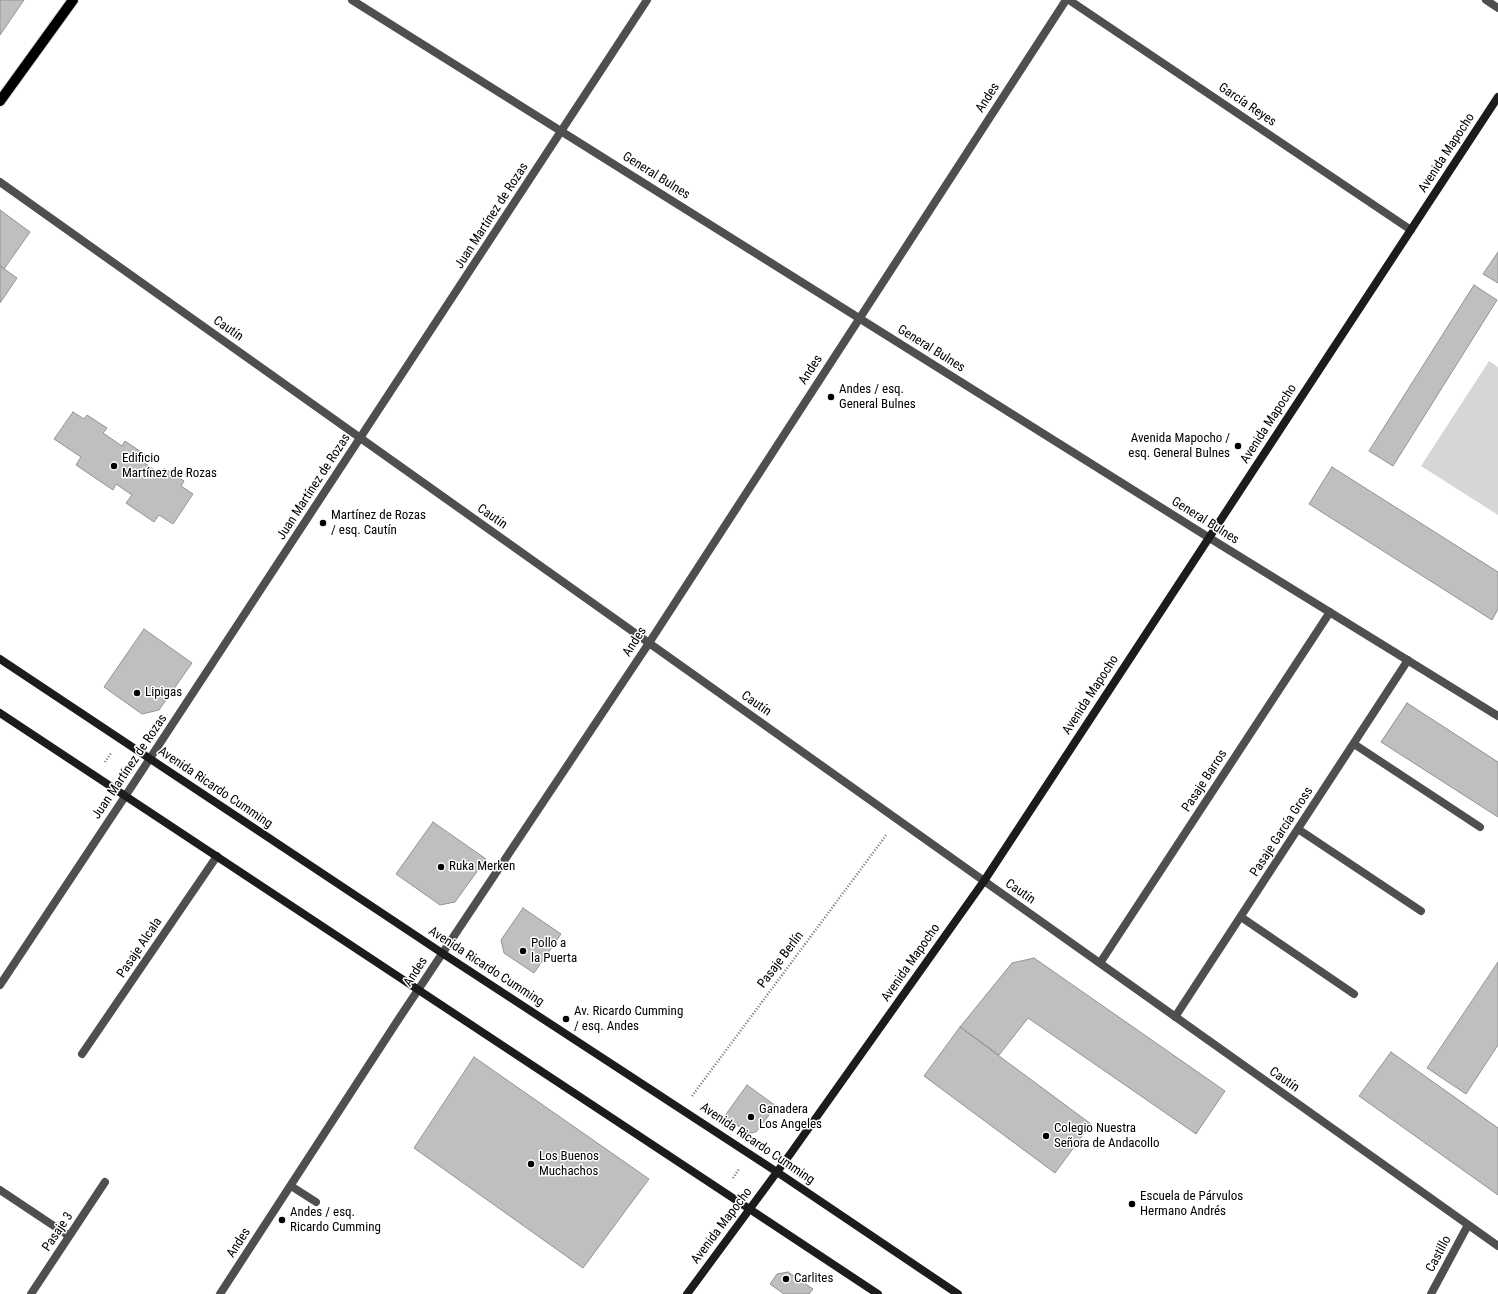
<!DOCTYPE html>
<meta charset="utf-8">
<style>
body{margin:0}
canvas{display:block;background:#fff}
</style>
<canvas width="1498" height="1294"></canvas>
<script>
const ctx = document.querySelector('canvas').getContext('2d');
ctx.lineJoin = 'round';
function fill(path, color) {
  ctx.fillStyle = color;
  ctx.fill(path, 'evenodd');
}
function shape(rows) {
  const path = new Path2D();
  for (const r of rows) {
    path.moveTo(r[0], r[1]);
    for (let i = 2; i < r.length; i += 2) path.lineTo(r[i], r[i + 1]);
  }
  return path;
}
function strokePath(path, color, width, dash) {
  ctx.strokeStyle = color;
  ctx.lineWidth = width;
  ctx.lineCap = dash ? 'butt' : 'round';
  ctx.setLineDash(dash || []);
  ctx.stroke(path);
}
function label(font, color, halo, rows, align = 'center') {
  ctx.font = font + ' "Roboto Condensed",sans-serif';
  ctx.lineWidth = 3;
  ctx.setLineDash([]);
  ctx.textBaseline = 'middle';
  ctx.strokeStyle = halo;
  ctx.fillStyle = color;
  for (const [text, x, y, turn = 0] of rows) {
    ctx.save();
    ctx.translate(x, y);
    ctx.rotate((+turn || 0) * Math.PI / 180);
    ctx.textAlign = isNaN(turn) ? turn : align;
    if (halo) ctx.strokeText(text, 0, 0);
    ctx.fillText(text, 0, 0);
    ctx.restore();
  }
}
fill(shape([
 [1489,361,1498,367,1498,515,1421,466]
]), '#d6d6d6');
const building = shape([
 [0,0,24,0,0,35,0,0],
 [0,210,30,232,4,269,0,266,0,210],
 [1498,252,1498,283,1483,274,1498,252],
 [0,266,17,278,0,303,0,266],
 [1474,285,1497,300,1393,466,1369,451,1474,285],
 [73,412,84,419,87,415,107,428,103,433,122,446,125,441,147,456,143,462,160,474,164,468,184,481,181,486,193,494,173,524,159,515,154,522,126,503,132,495,116,484,113,490,76,465,81,457,54,439,73,412],
 [1332,467,1498,572,1498,609,1492,620,1309,504,1332,467],
 [144,629,192,663,159,710,142,714,104,687,144,629],
 [1407,703,1498,762,1498,817,1381,742,1407,703],
 [433,822,486,859,455,902,440,905,396,874,433,822],
 [523,908,561,934,534,973,504,953,501,940,523,908],
 [1034,958,1225,1091,1196,1134,1028,1018,999,1055,960,1027,1012,963,1034,958],
 [1498,962,1498,1045,1466,1094,1427,1068,1498,962],
 [960,1027,1091,1124,1055,1173,924,1076,960,1027],
 [1391,1052,1498,1128,1498,1195,1359,1096,1391,1052],
 [474,1057,649,1179,583,1268,414,1148,474,1057],
 [747,1085,776,1106,756,1132,749,1133,724,1117,747,1085],
 [788,1272,813,1289,809,1294,784,1294,770,1284,777,1274,788,1272]
]);
fill(building, '#bfbfbf');
strokePath(building, '#939393', 1);
const primary = shape([
 [0,101,73,0]
]);
strokePath(primary, '#dbdbdb', 12);
strokePath(shape([
 [105,762,111,753],
 [692,1096,887,834],
 [733,1178,739,1169]
]), '#717171', 2.5, [1, 2]);
strokePath(shape([
 [1486,0,1498,8],
 [291,1186,316,1202]
]), '#4f4f4f', 8);
strokePath(shape([
 [1069,0,1411,230],
 [0,182,1498,1246],
 [1354,744,1480,827],
 [1298,829,1421,911],
 [1241,917,1354,994],
 [1100,963,1330,612],
 [1175,1017,1408,660],
 [82,1054,217,856],
 [0,1190,69,1236],
 [31,1294,105,1182],
 [1431,1294,1468,1225]
]), '#4f4f4f', 8);
strokePath(shape([
 [352,0,1208,537,1498,716],
 [0,985,126,795,647,0],
 [220,1294,398,1020,649,643,1066,0]
]), '#4f4f4f', 8);
strokePath(shape([
 [0,659,442,953,777,1172,958,1294],
 [0,713,878,1294],
 [687,1294,791,1153,984,881,1498,97]
]), '#1c1c1c', 8);
strokePath(primary, '#000', 10);
for (const [x, y, r, color] of [
 [831,397,4,"#000"],
 [1238,446,4,"#000"],
 [114,466,4,"#000"],
 [323,523,4,"#000"],
 [137,693,4,"#000"],
 [441,867,4,"#000"],
 [523,951,4,"#000"],
 [566,1019,4,"#000"],
 [751,1117,4,"#000"],
 [1046,1136,4,"#000"],
 [531,1164,4,"#000"],
 [1132,1204,4,"#000"],
 [282,1220,4,"#000"],
 [786,1279,4,"#000"]
]) {
  const dot = new Path2D();
  dot.arc(x, y, r, 0, 2 * Math.PI);
  ctx.fillStyle = color;
  ctx.fill(dot);
  strokePath(dot, '#fff', 1.5);
}
label('13px', '#000', '#fff', [
 ["Andes",988,98,-57],
 ["García Reyes",1247,105,34],
 ["Avenida Mapocho",1447,153,-57],
 ["General Bulnes",656,176,32],
 ["Juan Martínez de Rozas",492,216,-57],
 ["Cautín",228,329,35],
 ["General Bulnes",931,349,32],
 ["Andes",811,370,-57],
 ["Avenida Mapocho",1269,424,-57],
 ["Juan Martínez de Rozas",314,487,-57],
 ["Cautín",492,517,35],
 ["General Bulnes",1205,521,32],
 ["Andes",635,642,-57],
 ["Avenida Mapocho",1091,695,-57],
 ["Cautín",756,704,35],
 ["Juan Martínez de Rozas",130,767,-56],
 ["Pasaje Barros",1205,781,-57],
 ["Avenida Ricardo Cumming",215,788,34],
 ["Pasaje García Gross",1282,832,-57],
 ["Cautín",1020,892,35],
 ["Pasaje Alcala",140,948,-56],
 ["Pasaje Berlín",781,960,-53],
 ["Avenida Mapocho",911,963,-55],
 ["Avenida Ricardo Cumming",486,967,33],
 ["Andes",416,972,-57],
 ["Cautín",1284,1080,35],
 ["Avenida Ricardo Cumming",757,1144,34],
 ["Avenida Mapocho",722,1226,-53],
 ["Pasaje 3",58,1232,-56],
 ["Andes",239,1243,-57],
 ["Castillo",1439,1254,-62]
]);
label('13px', '#000', '#fff', [
 ["Andes / esq.",839,390],
 ["General Bulnes",839,405],
 ["Avenida Mapocho /",1230,439,"right"],
 ["esq. General Bulnes",1230,454,"right"],
 ["Edificio",122,459],
 ["Martínez de Rozas",122,474],
 ["Martínez de Rozas",331,516],
 ["/ esq. Cautín",331,531],
 ["Lipigas",145,693],
 ["Ruka Merken",449,867],
 ["Pollo a",531,944],
 ["la Puerta",531,959],
 ["Av. Ricardo Cumming",574,1012],
 ["/ esq. Andes",574,1027],
 ["Ganadera",759,1110],
 ["Los Angeles",759,1125],
 ["Colegio Nuestra",1054,1129],
 ["Señora de Andacollo",1054,1144],
 ["Los Buenos",539,1157],
 ["Muchachos",539,1172],
 ["Escuela de Párvulos",1140,1197],
 ["Hermano Andrés",1140,1212],
 ["Andes / esq.",290,1213],
 ["Ricardo Cumming",290,1228],
 ["Carlites",794,1279]
], 'left');
</script>
